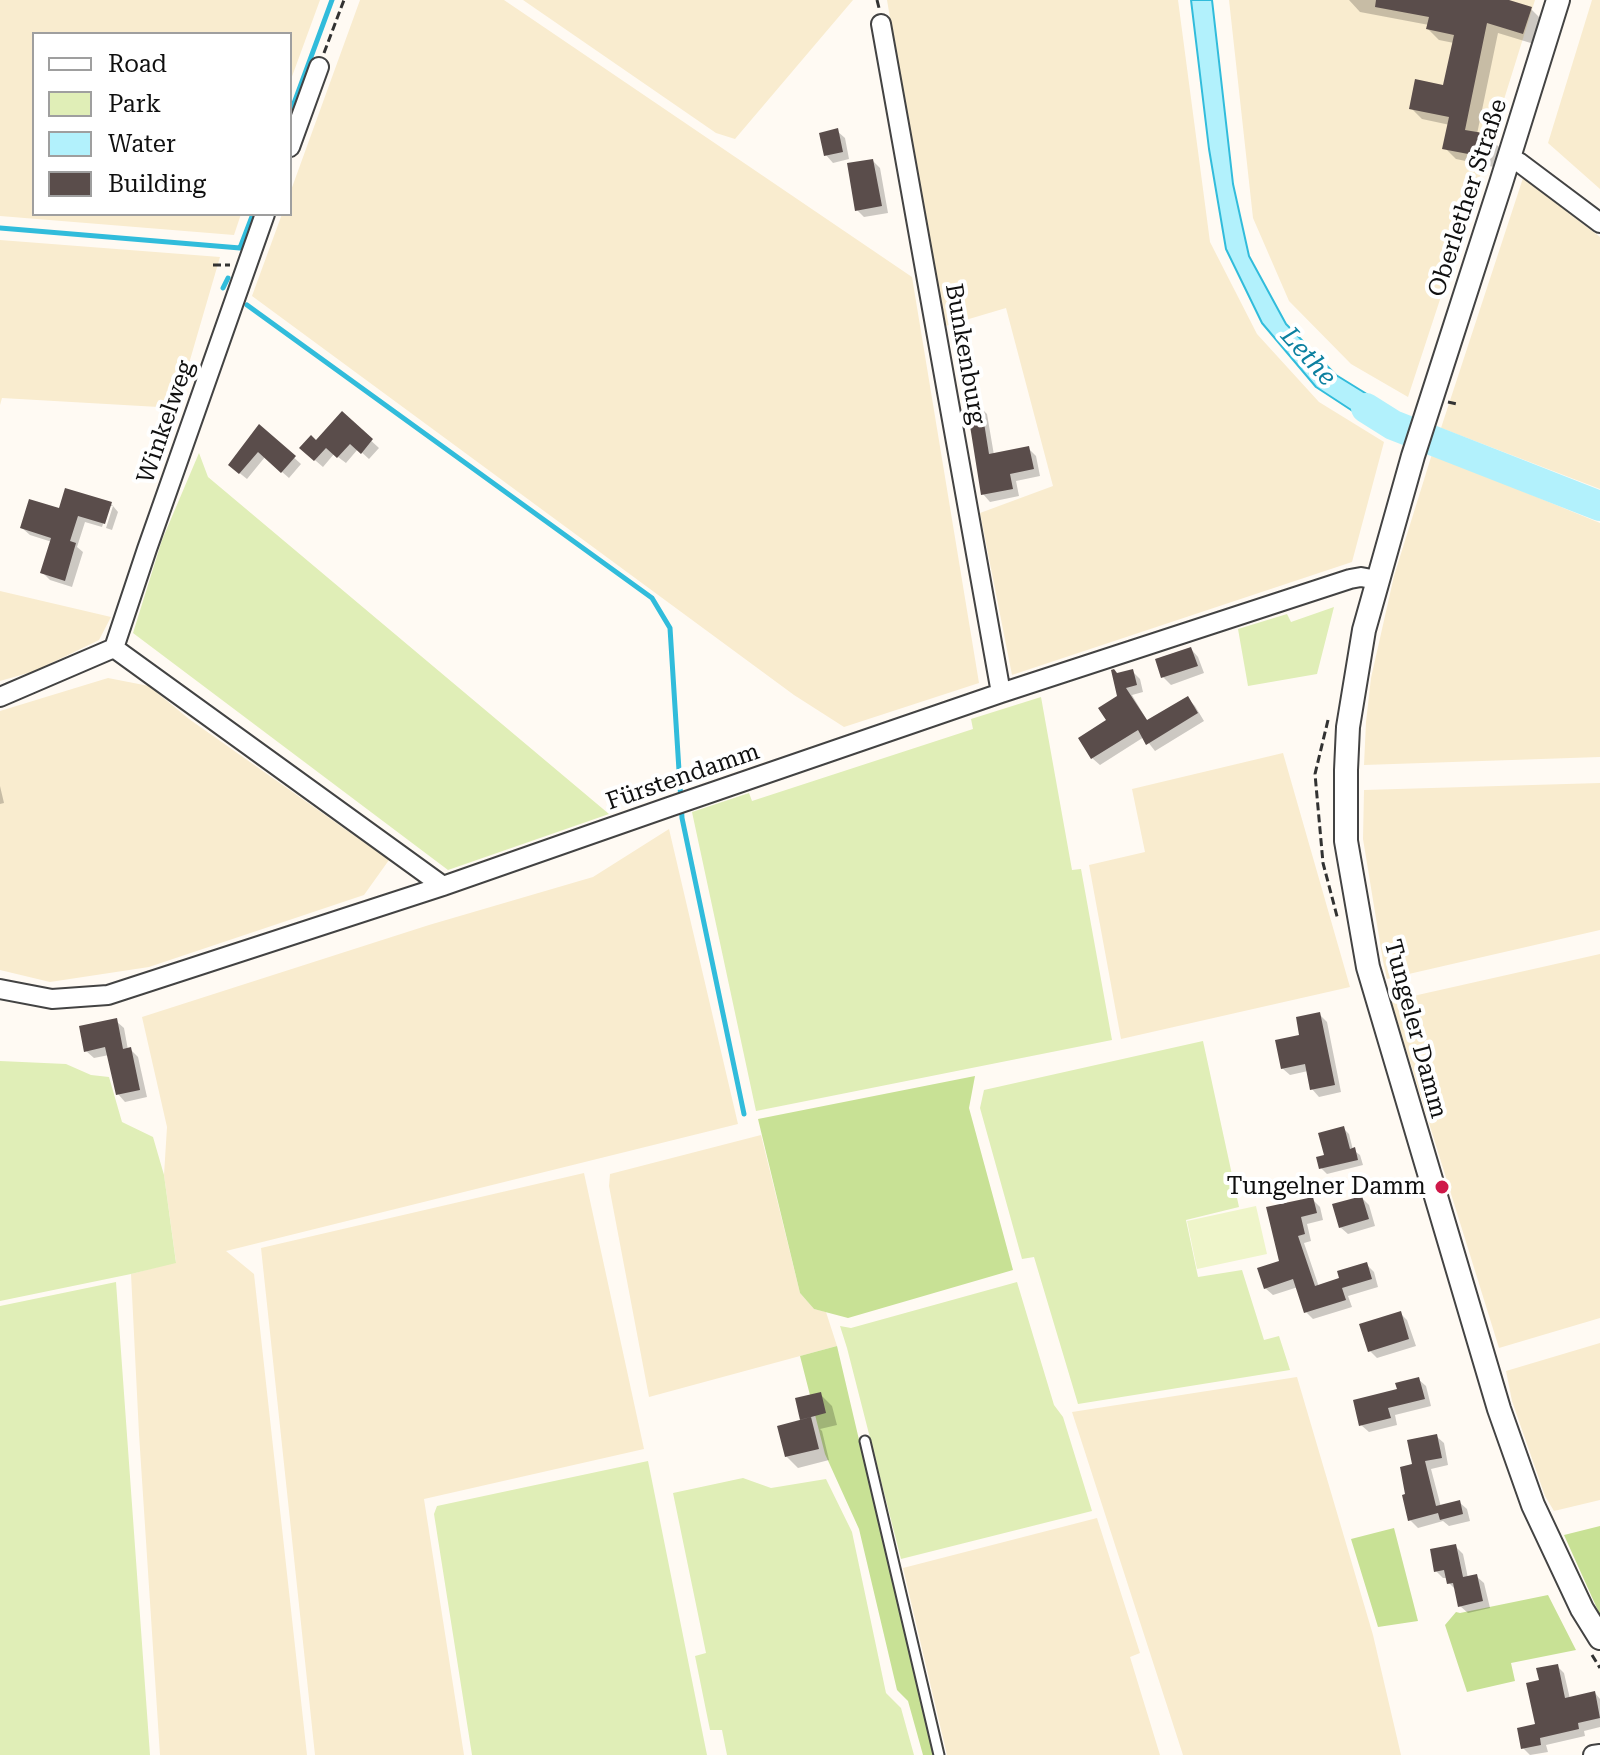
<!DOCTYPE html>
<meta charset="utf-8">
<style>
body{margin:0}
#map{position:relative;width:1600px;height:1755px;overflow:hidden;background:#fffaf3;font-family:"Roboto Serif",serif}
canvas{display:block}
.legend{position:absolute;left:32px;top:32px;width:260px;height:184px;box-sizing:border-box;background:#fff;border:2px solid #9f9f9f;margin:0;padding:10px 14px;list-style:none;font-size:24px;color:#101010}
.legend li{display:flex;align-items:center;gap:16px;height:40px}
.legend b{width:40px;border:2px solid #9f9f9f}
</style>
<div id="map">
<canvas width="1600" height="1755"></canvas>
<ul class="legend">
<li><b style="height:10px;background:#fff"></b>Road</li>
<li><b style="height:22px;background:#e0eeb7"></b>Park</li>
<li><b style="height:22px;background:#b2f1fc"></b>Water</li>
<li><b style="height:22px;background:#5a4d4b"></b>Building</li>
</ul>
</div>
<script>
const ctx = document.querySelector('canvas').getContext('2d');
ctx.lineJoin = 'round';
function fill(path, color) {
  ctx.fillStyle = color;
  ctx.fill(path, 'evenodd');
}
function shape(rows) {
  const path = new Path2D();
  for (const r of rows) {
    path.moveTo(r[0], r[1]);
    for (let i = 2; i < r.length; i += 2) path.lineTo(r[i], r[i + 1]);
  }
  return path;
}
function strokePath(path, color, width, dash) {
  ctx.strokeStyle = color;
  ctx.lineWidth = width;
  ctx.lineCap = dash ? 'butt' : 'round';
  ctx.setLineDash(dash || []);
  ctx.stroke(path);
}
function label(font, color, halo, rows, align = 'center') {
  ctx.font = font + ' "Roboto Serif",serif';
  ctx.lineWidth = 8;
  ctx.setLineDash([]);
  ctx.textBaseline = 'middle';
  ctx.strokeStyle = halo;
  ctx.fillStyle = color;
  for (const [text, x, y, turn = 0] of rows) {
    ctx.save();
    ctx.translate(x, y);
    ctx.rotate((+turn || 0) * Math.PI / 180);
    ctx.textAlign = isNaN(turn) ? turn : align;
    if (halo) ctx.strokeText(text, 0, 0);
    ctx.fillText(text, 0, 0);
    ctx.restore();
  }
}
fill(shape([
 [0,0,320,0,290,82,290,34,34,34,34,214,241,214,234,235,0,216],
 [360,0,504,0,912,277,979,683,844,727,794,695,252,296,282,214,290,214,290,193],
 [523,0,853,0,735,139,716,133],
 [887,0,1178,0,1210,242,1257,334,1319,402,1384,442,1352,562,1012,675,980,513,1053,486,1006,308,942,327],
 [1229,0,1535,0,1472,202,1408,397,1351,364,1289,301,1253,218],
 [1592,0,1600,0,1600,189,1548,143],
 [1523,178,1600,237,1600,489,1441,428],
 [0,240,220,257,176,408,2,398,0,405],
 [1432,454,1600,523,1600,757,1364,765,1366,722,1371,678,1394,576],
 [0,591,111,617,99,640,35,671,0,681],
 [108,678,149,686,189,719,389,860,364,895,149,967,50,982,0,970,0,711],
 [1283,753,1350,987,1121,1039,1089,865,1145,852,1132,789],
 [1600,783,1600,930,1387,979,1383,961,1363,839,1364,790],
 [669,829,738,1124,226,1251,254,1274,307,1755,160,1755,139,1434,131,1274,176,1262,164,1175,167,1127,142,1017,429,925,593,877],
 [1600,954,1600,1318,1499,1348,1391,1001],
 [761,1135,800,1293,814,1309,826,1312,837,1346,649,1397,609,1186,610,1174],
 [584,1173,644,1449,424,1499,464,1755,315,1755,261,1248],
 [1600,1343,1600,1500,1554,1511,1545,1496,1512,1401,1506,1371],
 [1297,1377,1373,1635,1401,1755,1183,1755,1072,1412],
 [1097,1518,1140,1653,1130,1657,1160,1755,947,1755,903,1568]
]), '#f9eccf');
fill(shape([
 [199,453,208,477,609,814,448,870,133,633,162,540],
 [1334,607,1317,674,1248,686,1238,629,1287,614,1291,622],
 [1041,697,1072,870,1081,869,1112,1040,756,1111,692,812,749,793,752,801,973,729,971,719],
 [1203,1041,1239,1207,1186,1220,1198,1277,1242,1270,1264,1340,1279,1336,1290,1370,1078,1404,1034,1257,1022,1259,980,1108,984,1090],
 [0,1061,66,1064,91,1075,109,1077,122,1122,153,1137,164,1175,176,1263,131,1274,0,1301],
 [116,1282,150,1755,0,1755,0,1306],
 [1017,1282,1054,1405,1063,1417,1092,1511,901,1559,847,1348,840,1326,851,1328],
 [648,1461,707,1755,472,1755,434,1514,437,1506],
 [743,1478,771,1488,826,1479,852,1532,886,1693,901,1708,914,1755,727,1755,722,1730,710,1730,695,1656,706,1653,673,1493]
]), '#e0eeb7');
fill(shape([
 [975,1076,969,1108,1013,1270,848,1318,814,1309,800,1293,758,1119],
 [837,1346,933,1755,923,1755,908,1701,897,1690,859,1529,825,1454,800,1356],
 [1600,1526,1600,1615,1564,1535],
 [1394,1528,1418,1621,1378,1627,1351,1539],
 [1548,1595,1576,1650,1511,1663,1515,1681,1467,1692,1445,1625,1456,1612,1460,1613]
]), '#c8e195');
fill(shape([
 [1256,1206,1267,1254,1197,1269,1187,1221]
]), '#eff5ca');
const water = shape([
 [1191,0,1212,0,1233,184,1249,256,1286,324,1336,375,1404,417,1397,440,1316,387,1262,323,1226,249,1209,149,1191,0]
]);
fill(water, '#b2f1fc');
strokePath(water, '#31bcdb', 2);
fill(shape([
 [1349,0,1505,0,1531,9,1542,20,1534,44,1498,33,1477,134,1488,136,1499,147,1494,167,1456,159,1445,148,1450,125,1422,119,1411,108,1445,87,1454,43,1439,40,1428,29,1429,25,1360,12],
 [837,131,845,138,849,159,833,163,826,155],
 [873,161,880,168,888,213,864,217,857,210],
 [980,407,987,414,994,455,1028,448,1036,456,1040,476,1016,481,1019,496,990,502,983,494],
 [342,414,379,448,369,459,358,449,346,463,334,454,323,467,309,455,317,442],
 [260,427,301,464,289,478,265,457,247,479,237,471],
 [111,504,113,506,109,506,102,527,85,522,77,547,83,552,72,587,50,580,43,573,52,542,30,535,22,528,60,511],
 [113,506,118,512,112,530,106,528],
 [1191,649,1198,657,1204,673,1171,685,1163,677],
 [1133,672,1140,679,1143,692,1132,695,1148,722,1187,698,1195,706,1204,721,1155,751,1144,737,1100,765,1092,758,1120,697,1118,675],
 [0,786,4,803,0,804],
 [1319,1014,1327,1022,1341,1092,1319,1097,1312,1089,1308,1071,1290,1075,1282,1068,1301,1037],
 [116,1021,124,1028,128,1050,130,1049,138,1057,147,1097,125,1102,118,1094,109,1055,94,1058,86,1051],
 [1344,1129,1349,1134,1353,1150,1360,1155,1363,1165,1327,1174,1321,1168],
 [1362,1198,1369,1205,1375,1226,1348,1234,1340,1227],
 [1312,1199,1320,1207,1323,1220,1307,1224,1311,1241,1304,1243,1319,1287,1341,1279,1366,1264,1374,1272,1378,1287,1348,1296,1352,1307,1313,1319,1306,1312,1298,1287,1273,1295,1265,1288,1281,1262,1268,1209],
 [1400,1313,1407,1320,1416,1346,1377,1358,1370,1351],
 [1418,1379,1426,1386,1431,1406,1395,1415,1397,1425,1369,1432,1361,1425,1399,1391],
 [820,1394,832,1406,837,1425,820,1429,822,1431,829,1460,798,1468,786,1456],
 [1436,1436,1444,1443,1448,1465,1431,1469,1441,1507,1459,1502,1467,1509,1470,1521,1449,1526,1443,1521,1418,1528,1410,1520,1408,1495,1415,1466],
 [1455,1546,1463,1554,1468,1578,1476,1576,1484,1583,1490,1608,1468,1613,1460,1606,1457,1591,1449,1583,1448,1578,1443,1578,1436,1571],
 [1557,1666,1564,1673,1570,1699,1595,1693,1600,1699,1600,1727,1584,1731,1585,1736,1546,1745,1548,1752,1530,1755,1523,1748,1537,1726,1541,1681]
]), '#0003');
strokePath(shape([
 [290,114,332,0],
 [0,228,240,248,253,214],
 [223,288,228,278],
 [247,305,652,598,670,628,682,818,744,1114]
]), '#31bcdb', 5);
strokePath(shape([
 [1366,408,1393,425,1600,506]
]), '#b2f1fc', 30);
fill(shape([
 [1376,0,1509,0,1532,7,1523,34,1487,23,1465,130,1489,134,1484,157,1442,149,1449,117,1409,109,1415,79,1443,85,1454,35,1426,29,1429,17,1375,7],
 [838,128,843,152,824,156,819,133],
 [873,159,882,206,855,211,847,163],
 [981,404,989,454,1029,446,1034,469,1010,474,1013,489,981,495,967,407],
 [342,411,373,439,361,454,350,444,337,458,326,448,314,461,299,448,311,435,316,440],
 [259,424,296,456,281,473,258,452,239,474,228,465],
 [65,488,112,502,105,524,78,516,70,541,76,543,65,581,40,573,51,538,20,528,29,499,59,508],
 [1191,647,1198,666,1161,678,1155,659],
 [1114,669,1117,673,1133,669,1137,685,1126,688,1147,720,1188,696,1198,713,1146,745,1138,730,1091,759,1078,738,1106,720,1098,708,1117,696,1111,670],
 [1320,1012,1335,1085,1310,1090,1305,1064,1281,1069,1275,1040,1299,1035,1296,1017],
 [117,1018,123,1049,131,1047,140,1090,116,1095,105,1047,84,1052,79,1026],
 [1344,1126,1350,1149,1355,1147,1358,1160,1319,1169,1316,1157,1324,1155,1318,1133],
 [1362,1196,1369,1219,1339,1228,1332,1204],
 [1313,1197,1317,1213,1301,1217,1305,1234,1298,1236,1315,1286,1339,1278,1337,1271,1367,1262,1372,1279,1342,1288,1346,1300,1304,1313,1293,1279,1264,1289,1257,1268,1279,1261,1266,1207],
 [1401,1311,1409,1339,1368,1352,1359,1324],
 [1419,1377,1425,1399,1388,1408,1391,1418,1359,1426,1353,1400,1397,1389,1395,1383],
 [821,1392,826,1413,800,1420,795,1398],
 [811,1417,819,1449,785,1457,777,1426],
 [1437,1434,1442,1458,1425,1461,1436,1506,1460,1500,1463,1514,1440,1520,1438,1513,1408,1521,1402,1495,1405,1494,1400,1467,1412,1464,1407,1440],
 [1456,1544,1463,1577,1477,1574,1483,1601,1458,1607,1453,1583,1447,1584,1444,1570,1434,1572,1430,1549],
 [1558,1664,1565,1698,1595,1691,1600,1718,1578,1723,1579,1729,1540,1738,1541,1745,1521,1749,1517,1728,1535,1724,1526,1683,1539,1680,1536,1668]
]), '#5a4d4b');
const service = shape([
 [865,1441,939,1755]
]);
const minor = shape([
 [881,24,1001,693],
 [290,147,319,67],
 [1509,157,1520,163,1600,223],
 [114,648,147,549,265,214],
 [0,697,114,648,443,886],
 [0,989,52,999,108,995,443,886,669,807,1001,693,1350,579,1361,577,1377,580],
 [1593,1755,1600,1754]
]);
const tertiary = shape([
 [1558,0,1501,183,1413,456,1364,630,1348,727,1346,770,1346,841,1368,967,1499,1409,1533,1505,1582,1609,1600,1638]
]);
strokePath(service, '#434343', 13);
strokePath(minor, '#434343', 22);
strokePath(tertiary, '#434343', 26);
strokePath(shape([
 [877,0,879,8],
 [324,53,344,0],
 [213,265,230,265],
 [1448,402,1457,404],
 [1328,720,1315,774,1323,863,1338,920],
 [1592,1655,1600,1668]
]), '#323232', 3, [8, 4]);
strokePath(service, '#fff', 9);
strokePath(minor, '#fff', 18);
strokePath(tertiary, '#fff', 22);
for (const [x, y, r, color] of [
 [1442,1187,8,"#cf1849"]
]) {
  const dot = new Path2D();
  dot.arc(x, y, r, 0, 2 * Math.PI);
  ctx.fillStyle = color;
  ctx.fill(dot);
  strokePath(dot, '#fff', 3);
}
label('24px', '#101010', '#fff', [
 ["Oberlether Straße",1468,198,-72],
 ["Bunkenburg",965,354,80],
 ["Winkelweg",166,422,-71],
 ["Fürstendamm",683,777,-19],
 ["Tungeler Damm",1415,1029,75]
]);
label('24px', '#101010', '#fff', [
 ["Tungelner Damm",1426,1187]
], 'right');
label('italic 26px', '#0c80a0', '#fff', [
 ["Lethe",1308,357,48]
]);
</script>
